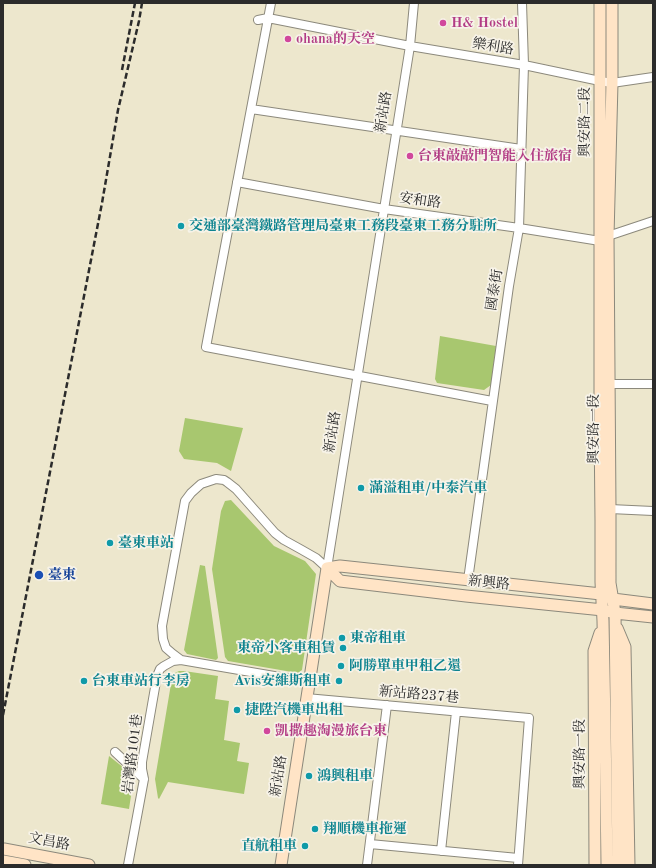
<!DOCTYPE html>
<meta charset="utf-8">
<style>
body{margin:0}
#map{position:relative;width:656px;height:868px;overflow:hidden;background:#ede7cd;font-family:"Old Standard TT",serif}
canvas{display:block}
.frame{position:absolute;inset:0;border:4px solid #2b2b2b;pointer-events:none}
</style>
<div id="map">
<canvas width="656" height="868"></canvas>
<div class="frame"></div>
</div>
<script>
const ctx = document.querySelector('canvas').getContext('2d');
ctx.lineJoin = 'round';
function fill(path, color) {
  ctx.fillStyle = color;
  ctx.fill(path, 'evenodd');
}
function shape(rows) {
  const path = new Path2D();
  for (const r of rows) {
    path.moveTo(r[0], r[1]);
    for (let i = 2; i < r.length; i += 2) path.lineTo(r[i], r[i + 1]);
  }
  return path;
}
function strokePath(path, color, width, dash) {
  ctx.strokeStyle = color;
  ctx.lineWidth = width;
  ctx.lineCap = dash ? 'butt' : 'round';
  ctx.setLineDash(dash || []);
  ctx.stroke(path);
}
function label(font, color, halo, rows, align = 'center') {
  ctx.font = font + ' "Old Standard TT","Noto Serif TC",serif';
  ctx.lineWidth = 3.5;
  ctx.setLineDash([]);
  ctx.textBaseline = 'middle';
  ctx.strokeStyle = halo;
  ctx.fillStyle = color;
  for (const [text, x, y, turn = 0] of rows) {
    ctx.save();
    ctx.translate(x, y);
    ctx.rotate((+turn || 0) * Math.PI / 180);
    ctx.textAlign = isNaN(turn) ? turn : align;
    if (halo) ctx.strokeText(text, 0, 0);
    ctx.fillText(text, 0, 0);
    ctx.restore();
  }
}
fill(shape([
 [440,336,496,346,491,385,484,390,437,383,435,379],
 [185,418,243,428,231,471,217,463,184,459,179,451],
 [231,500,274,546,305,561,316,574,302,670,298,673,228,661,225,657,212,569,221,511,225,501],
 [200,565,205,566,218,658,216,660,187,654,184,650],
 [179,671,184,671,218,676,215,699,229,701,224,740,240,743,237,761,249,763,244,794,168,782,159,799,158,798,155,779,172,678,175,673],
 [109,756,134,776,129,809,101,804]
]), '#a8c76f');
const street = shape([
 [271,3,206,347,492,401],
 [258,20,268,18,410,46,524,65,600,81,612,83,653,77],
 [251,109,521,149],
 [237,182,384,209,519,228,600,241,608,236,653,221],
 [609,384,653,384],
 [610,509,653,511],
 [327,568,410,46,414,3],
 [468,580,509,286,519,228,524,65,522,3],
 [181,660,173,654,166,648,163,639,162,626,185,501,191,493,201,484,216,479,224,480,227,482,236,489,275,533,284,540,302,550,316,558,327,568],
 [306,698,529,718,518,865],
 [115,752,144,779],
 [370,844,518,858],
 [441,851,456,712],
 [128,865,144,779,142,769,142,762,157,676,160,669,164,666,173,661,181,660,309,682],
 [367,865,387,705]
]);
const secondary = shape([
 [600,3,600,420,601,521,601,582,603,621,605,725,607,865],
 [612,3,612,83,608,236,610,509,610,583,615,613,618,865],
 [327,568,340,581,466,596,603,610,615,613,653,617],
 [327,568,340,566,601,594,613,599,653,604],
 [617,628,625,647,629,865],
 [4,849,89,865],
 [3,861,25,865],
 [281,865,327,568],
 [595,865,594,651,600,633]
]);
strokePath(street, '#8c897c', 10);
strokePath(secondary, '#8c897c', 13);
strokePath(street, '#fff', 8);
strokePath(secondary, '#ffe4c6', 11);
strokePath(shape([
 [122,70,135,3],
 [3,715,102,203,118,110,139,21,142,3]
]), '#2b2b2b', 2.5, [6, 3]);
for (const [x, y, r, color] of [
 [443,23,4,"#d1479c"],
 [288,39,4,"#d1479c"],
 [410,156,4,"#d1479c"],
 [181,226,4,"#0f9aa8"],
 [361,488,4,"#0f9aa8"],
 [110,543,4,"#0f9aa8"],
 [39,575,5,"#1a4fb4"],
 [342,638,4,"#0f9aa8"],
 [343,648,4,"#0f9aa8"],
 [341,666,4,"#0f9aa8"],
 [84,681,4,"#0f9aa8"],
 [339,681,4,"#0f9aa8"],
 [237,710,4,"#0f9aa8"],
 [267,731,4,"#d1479c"],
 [309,776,4,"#0f9aa8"],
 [315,829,4,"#0f9aa8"],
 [305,846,4,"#0f9aa8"]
]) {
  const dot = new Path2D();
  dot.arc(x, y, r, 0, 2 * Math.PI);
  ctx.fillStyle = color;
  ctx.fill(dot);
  strokePath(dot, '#f7f3e8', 1.5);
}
label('bold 14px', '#b23c85', '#f7f3e8', [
 ["H& Hostel",451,23],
 ["ohana的天空",296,39],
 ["台東敲敲門智能入住旅宿",418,156],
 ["凱撒趣淘漫旅台東",275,731]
], 'left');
label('14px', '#2b2b2b', '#f7f3e8', [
 ["樂利路",493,47,9],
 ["新站路",384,112,-81],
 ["興安路二段",585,122,-90],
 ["安和路",420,201,8],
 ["國泰街",495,290,-81],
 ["興安路一段",594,429,-90],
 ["新站路",333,432,-81],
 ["新興路",489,583,6],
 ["新站路237巷",419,695,5],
 ["岩灣路101巷",133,754,-83],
 ["興安路一段",580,754,-90],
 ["新站路",279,776,-81],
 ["文昌路",49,842,11]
]);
label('bold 14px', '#0d838f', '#f7f3e8', [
 ["交通部臺灣鐵路管理局臺東工務段臺東工務分駐所",189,226],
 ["滿溢租車/中泰汽車",369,488],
 ["臺東車站",118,543],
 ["東帝租車",350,638],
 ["東帝小客車租賃",335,648,"right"],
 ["阿勝單車甲租乙還",349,666],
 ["台東車站行李房",92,681],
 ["Avis安維斯租車",331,681,"right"],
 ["捷陞汽機車出租",245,710],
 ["鴻興租車",317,776],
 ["翔順機車拖運",323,829],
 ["直航租車",297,846,"right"]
], 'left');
label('bold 14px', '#164399', '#f7f3e8', [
 ["臺東",48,575]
], 'left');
</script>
